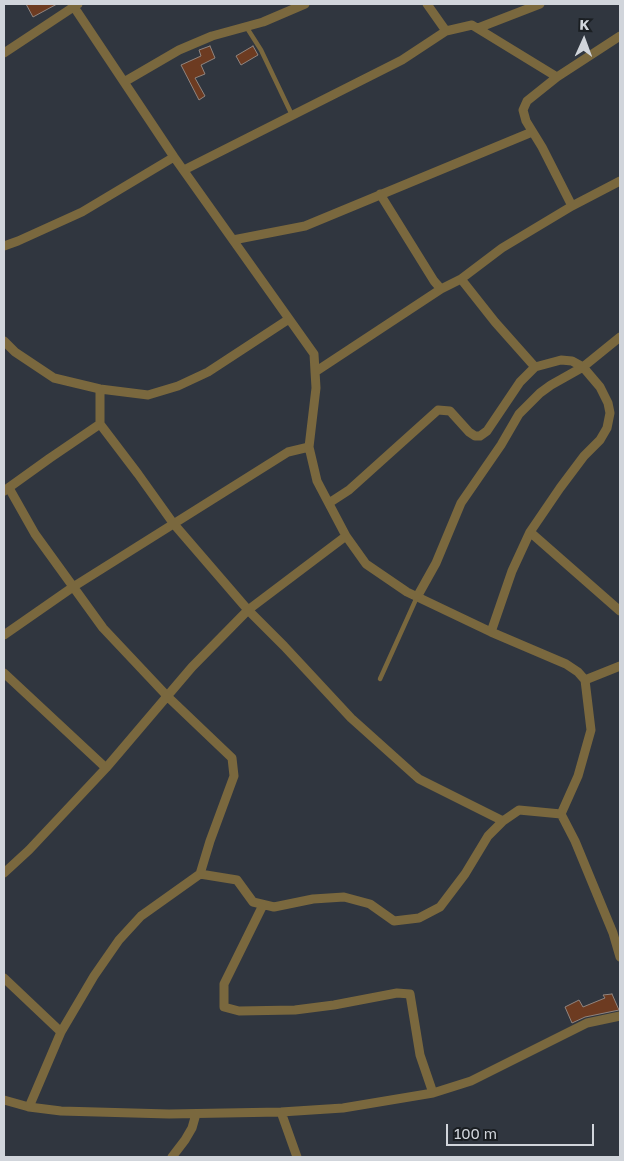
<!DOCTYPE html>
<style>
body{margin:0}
#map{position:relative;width:624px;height:1161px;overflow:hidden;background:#30363f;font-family:"Golos Text",sans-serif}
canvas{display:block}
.frame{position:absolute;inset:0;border:5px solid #d1d5db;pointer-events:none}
.north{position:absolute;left:559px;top:15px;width:50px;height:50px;-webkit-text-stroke:4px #1a1e22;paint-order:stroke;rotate:2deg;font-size:14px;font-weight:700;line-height:20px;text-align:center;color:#d1d5db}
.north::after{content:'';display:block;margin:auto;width:18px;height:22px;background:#d1d5db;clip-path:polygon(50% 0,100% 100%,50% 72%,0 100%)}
.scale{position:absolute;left:446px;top:1124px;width:148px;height:22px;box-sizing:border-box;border:2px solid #d1d5db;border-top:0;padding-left:6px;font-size:15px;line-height:18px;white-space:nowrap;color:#d1d5db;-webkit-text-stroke:4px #1a1e22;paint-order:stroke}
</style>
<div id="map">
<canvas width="624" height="1161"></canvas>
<div class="frame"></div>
<div class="north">K</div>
<div class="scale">100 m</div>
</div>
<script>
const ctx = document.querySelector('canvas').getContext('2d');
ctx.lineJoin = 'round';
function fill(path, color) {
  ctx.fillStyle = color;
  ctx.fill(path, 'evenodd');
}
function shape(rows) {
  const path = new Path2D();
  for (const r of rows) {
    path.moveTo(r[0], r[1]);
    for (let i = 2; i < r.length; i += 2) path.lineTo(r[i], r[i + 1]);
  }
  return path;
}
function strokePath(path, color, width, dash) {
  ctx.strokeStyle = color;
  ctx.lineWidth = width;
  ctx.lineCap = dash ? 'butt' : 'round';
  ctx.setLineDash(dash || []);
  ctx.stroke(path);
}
const building = shape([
 [26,4,57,4,33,17,26,4],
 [210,46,215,58,201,65,205,74,195,78,205,96,199,100,181,65,201,56,199,50,210,46],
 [253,46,258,55,241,65,236,56,253,46],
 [612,994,619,1010,585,1017,572,1023,565,1007,579,1000,583,1007,605,998,603,995,612,994]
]);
fill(building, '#6d3b21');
strokePath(building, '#91857f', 1);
strokePath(shape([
 [247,28,261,50,292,115],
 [380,679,417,597]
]), '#7a683e', 4.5);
strokePath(shape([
 [72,4,174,157,314,354,316,388,309,447,317,481,346,536,366,564,407,592,491,632,566,664,578,672,585,680,620,666],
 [427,4,446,31],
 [478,28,540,4],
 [4,53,78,4],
 [124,82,179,50,212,36,263,22,305,4],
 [184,170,402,60,446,31,472,25,557,77],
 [380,194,434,281,441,289],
 [572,206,542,147,526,121,523,110,527,101,557,77,620,36],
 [233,240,305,226,532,132],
 [4,246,18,241,82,212,174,157],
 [461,279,495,322,535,367],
 [4,341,15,352,54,378,100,389,148,395,178,386,208,372,289,319],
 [315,372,441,289,461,279,502,248,572,206,620,181],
 [100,389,100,424,138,474,173,523,248,610,284,646,351,718,419,779,503,821],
 [9,488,35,534,103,628,168,697,232,758,234,776,210,841,200,874,141,916,119,940,94,976,61,1032,29,1107],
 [4,491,50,458,100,424],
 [329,503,349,490,438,410,450,411,469,432,475,436,480,436,487,431,520,382,535,367,561,360,572,361,583,367,600,387,608,403,610,413,607,428,600,440,584,456,560,488,530,532,512,571,491,632],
 [530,532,620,611],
 [417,597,436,563,461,503,501,445,519,414,540,393,551,385,583,367,620,337],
 [4,635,73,587,288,452,309,447],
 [4,673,106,768],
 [561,814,575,841,613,933,620,957],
 [4,873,29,850,106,768,192,667,248,610,346,536],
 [200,874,237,880,253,902,274,907,313,899,344,897,370,904,394,921,419,918,440,907,465,874,488,836,503,821,519,810,561,814,578,776,591,730,585,680],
 [263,905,224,984,224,1007,239,1011,295,1010,334,1005,397,993,410,994,420,1055,433,1093],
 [4,978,61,1032],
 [4,1100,29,1107,61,1111,169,1114,281,1112,343,1108,433,1093,471,1081,587,1023,620,1016],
 [281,1112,297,1157],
 [172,1157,185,1140,192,1128,196,1114]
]), '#7a683e', 9);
</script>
